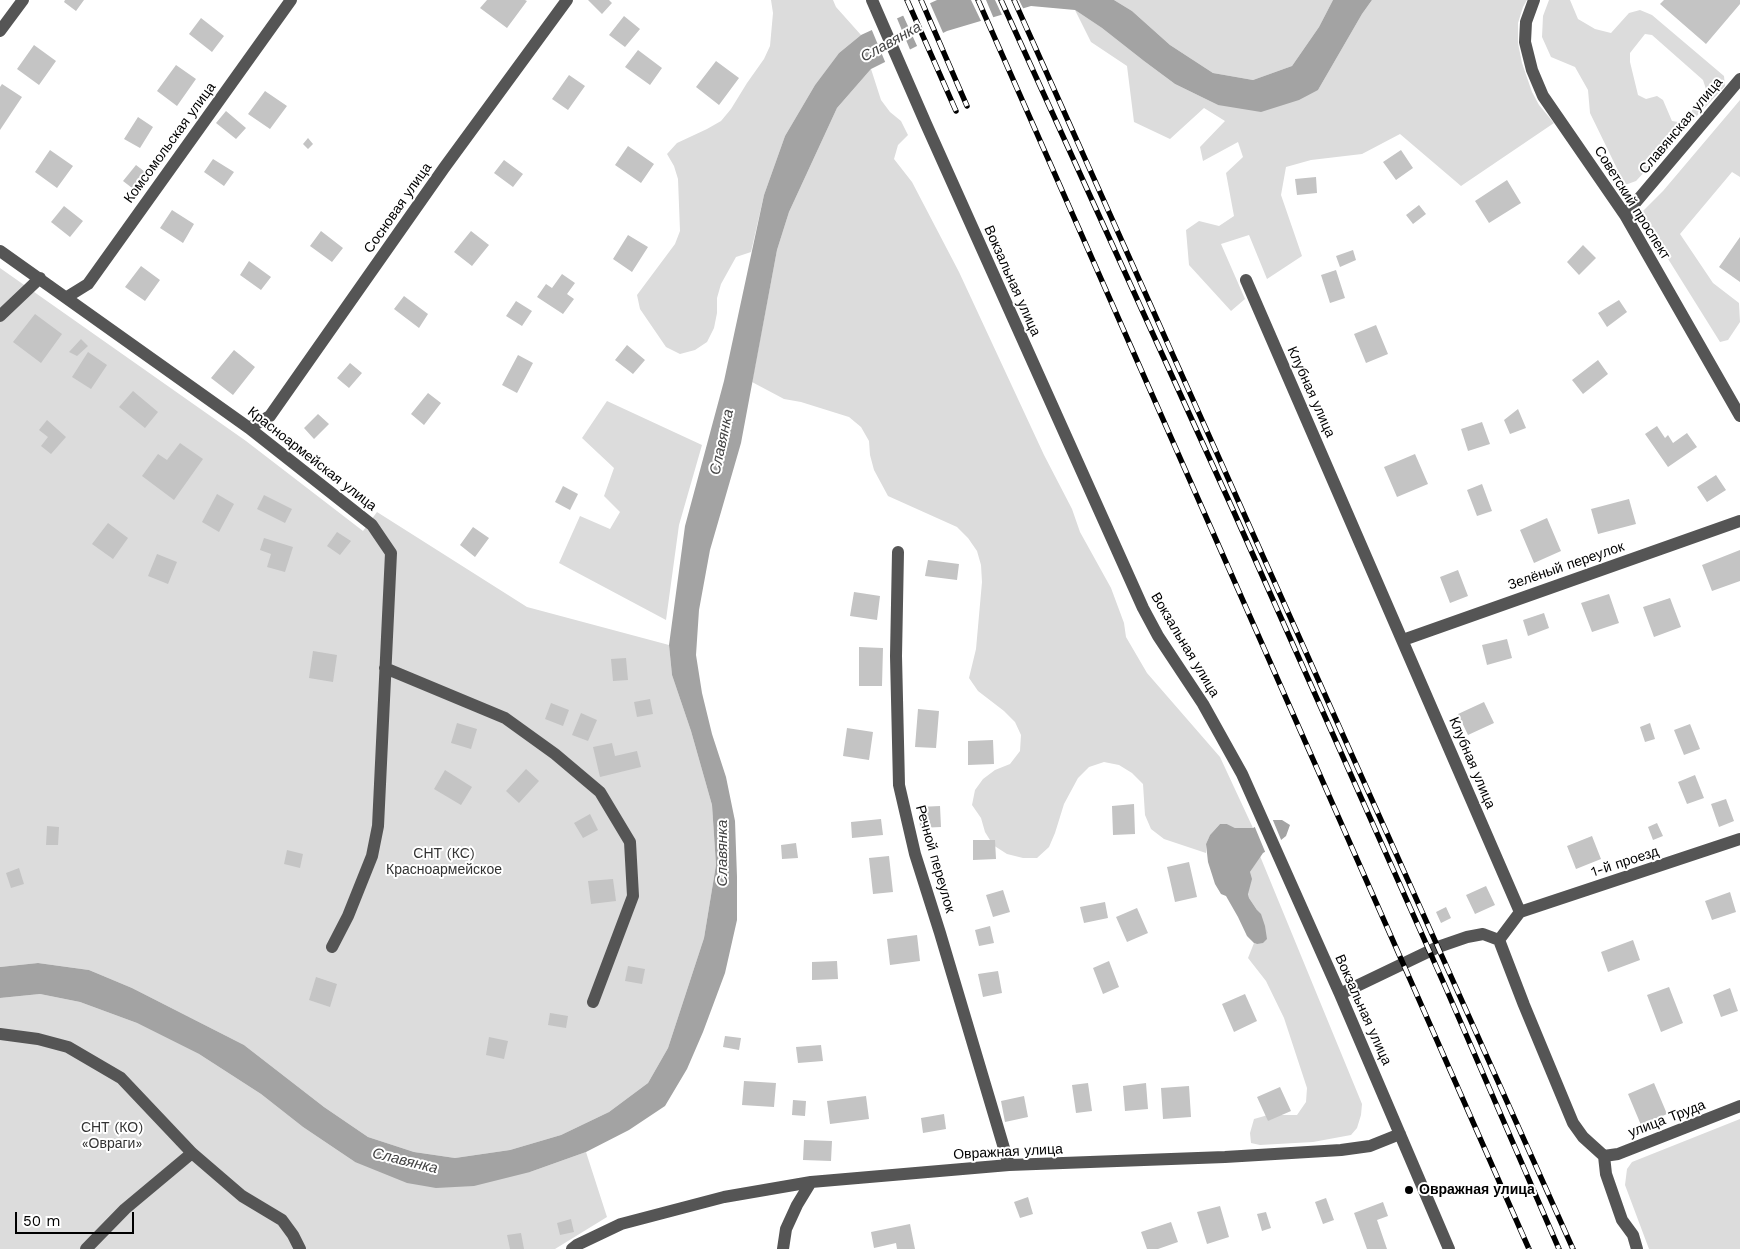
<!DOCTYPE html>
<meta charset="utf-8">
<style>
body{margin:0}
#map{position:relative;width:1740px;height:1249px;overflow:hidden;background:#fff;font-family:"Work Sans",sans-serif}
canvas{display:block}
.scale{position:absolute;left:15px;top:1212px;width:119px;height:22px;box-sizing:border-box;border:2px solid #000;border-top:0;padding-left:6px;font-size:15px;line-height:18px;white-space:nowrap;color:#000;-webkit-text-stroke:4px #fff;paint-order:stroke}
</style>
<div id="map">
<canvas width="1740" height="1249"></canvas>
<div class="scale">50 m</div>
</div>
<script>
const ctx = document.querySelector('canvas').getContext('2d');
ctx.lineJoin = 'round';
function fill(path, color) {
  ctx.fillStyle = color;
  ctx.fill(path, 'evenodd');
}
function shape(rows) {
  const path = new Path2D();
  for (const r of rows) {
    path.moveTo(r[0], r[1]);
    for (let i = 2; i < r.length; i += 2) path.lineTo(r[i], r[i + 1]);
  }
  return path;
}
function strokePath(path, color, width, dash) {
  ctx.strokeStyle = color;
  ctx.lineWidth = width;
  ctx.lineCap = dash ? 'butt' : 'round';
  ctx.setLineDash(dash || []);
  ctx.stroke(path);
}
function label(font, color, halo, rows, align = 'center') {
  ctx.font = font + ' "Work Sans",sans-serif';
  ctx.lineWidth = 4;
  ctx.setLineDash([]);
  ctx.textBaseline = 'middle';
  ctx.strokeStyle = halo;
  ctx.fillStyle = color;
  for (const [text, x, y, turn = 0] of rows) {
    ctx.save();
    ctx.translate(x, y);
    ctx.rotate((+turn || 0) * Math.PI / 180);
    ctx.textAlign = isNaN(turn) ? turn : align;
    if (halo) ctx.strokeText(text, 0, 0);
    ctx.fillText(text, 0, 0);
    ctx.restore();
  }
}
fill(shape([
 [771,0,833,0,836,7,861,35,839,53,815,85,785,136,764,195,751,252,736,257,721,284,717,298,717,313,714,328,707,342,695,350,680,354,666,347,640,309,637,295,675,244,680,231,678,179,674,166,667,154,677,143,707,129,721,121,731,109,747,83,764,59,770,46,773,13],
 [1114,0,1333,0,1319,27,1292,66,1253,80,1213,73,1170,45,1132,11],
 [1372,0,1527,0,1523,7,1518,23,1518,43,1522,63,1532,92,1539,105,1554,123,1461,186,1400,134,1362,154,1311,160,1286,167,1281,195,1302,256,1267,279,1249,235,1221,244,1245,299,1231,311,1189,265,1186,230,1199,221,1219,226,1234,216,1226,173,1243,157,1238,142,1203,161,1200,147,1225,121,1204,108,1170,139,1134,122,1127,66,1091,42,1075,10,1102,28,1144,61,1175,84,1218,105,1318,90,1362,14],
 [1549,0,1570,0,1578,19,1595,29,1611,33,1629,13,1640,10,1652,15,1724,76,1725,86,1636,181,1625,185,1590,113,1588,90,1575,67,1551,57,1542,37,1543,16],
 [1645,34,1652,35,1703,80,1706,89,1704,96,1689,114,1678,122,1672,121,1663,100,1657,96,1646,99,1638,95,1630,62,1630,53],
 [871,69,881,100,890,112,901,121,908,135,898,145,894,159,912,182,959,272,1044,455,1072,509,1080,532,1111,588,1124,623,1126,637,1147,673,1220,757,1253,828,1235,828,1227,824,1220,824,1210,835,1206,844,1206,853,1164,839,1151,829,1145,815,1143,784,1132,773,1119,765,1104,762,1089,767,1078,778,1064,804,1055,833,1049,847,1037,858,1023,858,1007,854,993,845,985,832,981,818,972,805,975,790,983,779,995,770,1010,764,1020,751,1021,735,1015,722,1004,711,978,691,969,678,976,649,982,582,981,565,977,551,968,538,957,527,888,496,874,470,870,455,869,441,861,427,849,417,801,402,784,399,752,382,777,250,789,212,837,108],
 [1740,100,1740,177,1732,172,1680,234,1713,283,1739,303,1740,322,1728,340,1720,342,1640,214,1663,191],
 [0,268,246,441,363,531,377,512,527,607,669,645,672,675,691,731,712,805,716,865,704,938,668,1048,648,1083,609,1112,561,1135,510,1150,455,1158,414,1152,368,1137,324,1107,244,1045,132,988,89,970,38,963,0,967],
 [607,401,702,445,679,525,666,620,559,563,580,516,610,529,620,512,604,496,614,468,582,438],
 [1260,856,1362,1104,1361,1115,1357,1128,1351,1135,1313,1142,1260,1145,1251,1143,1250,1133,1254,1119,1268,1115,1297,1115,1306,1102,1307,1088,1284,1018,1266,981,1248,958,1254,943,1257,944,1257,910,1249,898,1248,893,1250,872],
 [40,994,80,1002,137,1023,199,1054,261,1094,303,1127,355,1162,530,1172,586,1152,607,1217,555,1249,0,1249,0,998],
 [1740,1119,1740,1249,1649,1249,1625,1185,1627,1169,1632,1162]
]), '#dcdcdc');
fill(shape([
 [937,0,1114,0,1132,11,1170,45,1213,73,1253,80,1292,66,1319,27,1333,0,1372,0,1362,14,1318,90,1299,100,1261,112,1218,105,1175,84,1144,61,1102,28,1075,10,1031,6,947,31,871,69,837,108,789,212,777,250,741,443,710,550,699,610,696,655,702,693,712,734,726,777,735,821,737,877,737,920,725,973,703,1032,687,1069,665,1106,629,1130,586,1152,530,1172,474,1186,436,1188,407,1183,355,1162,303,1127,261,1094,199,1054,137,1023,80,1002,40,994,0,998,0,967,38,963,89,970,132,988,244,1045,324,1107,368,1137,414,1152,455,1158,510,1150,561,1135,609,1112,648,1083,668,1048,704,938,716,865,712,805,691,731,672,675,669,645,685,526,724,381,764,195,785,136,815,85,839,53,861,35],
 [1267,820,1282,820,1290,825,1286,836,1270,849,1263,853,1250,872,1252,879,1248,894,1249,898,1257,910,1261,914,1265,926,1267,939,1263,943,1257,944,1254,943,1247,936,1238,917,1226,896,1221,894,1215,884,1208,862,1206,844,1210,835,1220,824,1227,824,1235,828,1253,828]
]), '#a3a3a3');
fill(shape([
 [971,0,986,0,994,19,982,23],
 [995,0,1019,0,1024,10,1003,17],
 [929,1,944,35,918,48,902,13],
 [896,16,911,52,886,64,871,28],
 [1266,818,1272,818,1282,842,1266,854,1254,825]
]), '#fff');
fill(shape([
 [65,0,84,0,76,11,64,2],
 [487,0,525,0,527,1,507,28,480,8],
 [588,0,609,0,612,3,602,14],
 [1664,0,1740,0,1740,4,1706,44,1660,4],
 [624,16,640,29,625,47,609,35],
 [201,18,224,36,212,52,189,34],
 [34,45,56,61,39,85,17,69],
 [638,50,662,68,650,85,625,67],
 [716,61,739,78,719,105,696,87],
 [176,65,196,79,177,106,157,91],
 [569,75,585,86,568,110,552,99],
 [2,84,22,97,0,130,0,87],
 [265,91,287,106,270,129,248,114],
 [226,111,246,128,236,139,216,123],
 [138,117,153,127,140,148,124,139],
 [308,138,313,144,308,149,303,144],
 [628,146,654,164,641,183,615,165],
 [50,150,73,166,57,188,35,172],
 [1401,150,1413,168,1396,180,1383,162],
 [213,159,234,172,224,186,204,172],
 [504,160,523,174,513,187,494,173],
 [136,165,149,175,136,191,123,181],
 [1316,177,1317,193,1297,195,1295,179],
 [1507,180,1521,203,1489,223,1475,201],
 [1419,205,1426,214,1413,224,1406,215],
 [64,206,83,221,70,237,51,222],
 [172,210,194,224,183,243,160,228],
 [321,231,343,248,332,262,310,246],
 [471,231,489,245,472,266,454,252],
 [628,235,648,247,632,272,613,259],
 [1740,237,1740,282,1719,267],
 [1583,245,1596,258,1579,275,1567,262],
 [1353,250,1356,260,1340,267,1336,256],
 [249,261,271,277,261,290,240,275],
 [141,266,160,280,145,301,125,287],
 [1336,270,1345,298,1330,303,1321,275],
 [562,274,575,283,567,294,574,299,563,314,537,297,546,284,552,288],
 [404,296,428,314,419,328,394,309],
 [1619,300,1627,312,1607,327,1598,313],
 [516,301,532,311,522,326,506,316],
 [35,314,62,334,41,363,13,342],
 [1376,325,1388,354,1366,363,1354,334],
 [81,339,88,346,77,356,69,352],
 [627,345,645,360,633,374,615,360],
 [234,350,255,367,233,395,211,378],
 [88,352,107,365,91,389,72,377],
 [518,355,533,363,517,393,502,385],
 [1598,360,1608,374,1583,394,1572,380],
 [350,363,362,373,349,388,337,378],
 [133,391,158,412,145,428,119,407],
 [428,393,441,403,424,425,411,414],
 [1518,409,1526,428,1510,434,1504,420],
 [318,414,329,424,314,439,304,428],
 [47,420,66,437,51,454,41,446,48,437,39,430],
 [1482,422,1490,444,1468,451,1461,429],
 [1657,426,1665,438,1668,435,1673,443,1687,433,1697,447,1668,467,1645,434],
 [180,443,203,459,174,500,142,476,158,454,167,460],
 [1415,454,1428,484,1397,497,1384,467],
 [1716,475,1726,490,1707,502,1697,487],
 [1482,484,1492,511,1477,516,1467,490],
 [563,486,578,494,570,510,555,502],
 [217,494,234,504,219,532,202,522],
 [264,495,292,509,285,523,257,509],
 [1629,499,1636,524,1598,534,1591,509],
 [1547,518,1561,551,1534,563,1520,530],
 [108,523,128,538,113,559,92,544],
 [473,527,489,538,475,557,460,545],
 [337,532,351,541,340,555,327,546],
 [264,538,293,547,285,572,267,567,271,554,260,550],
 [1740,550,1740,581,1712,591,1702,565],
 [157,554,177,562,168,584,148,576],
 [928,560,959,564,957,580,925,576],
 [1458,570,1468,596,1450,603,1440,577],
 [854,592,880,596,877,620,850,616],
 [1609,594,1619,623,1592,632,1581,603],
 [1670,598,1681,627,1654,637,1643,607],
 [1544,613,1549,628,1528,636,1523,620],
 [1507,639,1512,658,1487,665,1482,645],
 [859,647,883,648,882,686,859,686],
 [313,651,337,655,333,682,309,678],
 [626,658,628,680,613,681,611,659],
 [650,699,653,714,637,717,634,702],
 [1484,702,1494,723,1468,735,1458,714],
 [551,703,569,710,563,726,545,719],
 [918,709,939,711,936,748,915,747],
 [581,713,597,720,588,741,572,735],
 [457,723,477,729,471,749,451,743],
 [1650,723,1655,739,1645,742,1640,727],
 [1690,724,1700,749,1684,755,1674,730],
 [847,728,873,732,869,760,843,756],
 [993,740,994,764,968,765,968,741],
 [612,743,615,756,637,751,641,767,600,777,593,747],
 [526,769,539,781,519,803,506,791],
 [445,770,472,787,461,805,434,789],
 [1695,775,1704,798,1687,804,1678,782],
 [1726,799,1734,821,1719,827,1711,804],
 [1134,804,1135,834,1113,835,1112,806],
 [940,806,941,827,920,828,919,807],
 [590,814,598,830,583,838,574,823],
 [881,819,883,835,852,838,851,822],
 [1657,823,1663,836,1653,840,1648,827],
 [47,826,59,827,58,845,46,845],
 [1592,836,1601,859,1576,869,1567,846],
 [973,840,995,840,996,859,973,860],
 [796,843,798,858,782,859,781,845],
 [287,850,303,854,300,868,284,864],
 [889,856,893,892,873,894,869,858],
 [1189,862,1197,897,1175,902,1167,867],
 [19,868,24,884,11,888,6,873],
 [613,879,616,901,591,904,588,881],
 [1486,886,1495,905,1475,914,1466,895],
 [1003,890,1010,912,993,917,986,895],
 [1730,892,1736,912,1712,920,1705,901],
 [1105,902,1108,918,1084,923,1080,907],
 [1446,907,1451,918,1441,923,1436,912],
 [1137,908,1148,933,1127,942,1116,917],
 [990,926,994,943,979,946,975,930],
 [917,935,920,961,890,965,887,939],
 [1633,940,1640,960,1608,972,1601,952],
 [837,961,838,979,812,980,812,962],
 [1109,961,1119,987,1103,994,1093,968],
 [628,966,645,969,642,984,625,981],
 [998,971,1002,993,983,997,978,974],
 [316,977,337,984,330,1007,309,1000],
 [1669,987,1683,1023,1661,1032,1647,995],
 [1730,988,1738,1011,1721,1017,1713,995],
 [1245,994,1257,1021,1234,1032,1222,1004],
 [550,1013,568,1016,566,1028,548,1025],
 [725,1036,741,1038,739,1050,723,1047],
 [489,1037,508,1041,504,1059,486,1055],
 [821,1045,823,1061,798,1063,796,1047],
 [744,1081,776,1083,774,1107,742,1105],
 [1088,1083,1092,1111,1076,1113,1072,1085],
 [1146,1083,1148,1109,1125,1111,1123,1086],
 [1654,1083,1667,1114,1641,1125,1628,1094],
 [1189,1086,1191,1117,1163,1119,1161,1088],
 [1280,1087,1291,1111,1268,1121,1257,1097],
 [866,1096,869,1119,830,1124,827,1101],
 [1024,1096,1028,1117,1005,1122,1001,1101],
 [793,1100,806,1101,805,1116,792,1115],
 [944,1114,946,1129,923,1133,921,1118],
 [804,1140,832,1141,831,1161,803,1160],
 [1028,1197,1033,1214,1020,1218,1014,1202],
 [1326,1198,1334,1220,1323,1224,1315,1202],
 [1383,1202,1388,1216,1377,1220,1387,1249,1367,1249,1354,1213],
 [1220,1206,1229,1237,1207,1244,1197,1212],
 [1266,1212,1271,1228,1262,1231,1257,1214],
 [571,1219,574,1232,560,1235,557,1223],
 [1171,1222,1178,1242,1158,1249,1147,1249,1141,1232],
 [910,1224,915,1249,897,1249,896,1243,874,1248,871,1232],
 [521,1233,524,1249,510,1249,507,1235]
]), '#c4c4c4');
strokePath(shape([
 [872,0,926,124,1143,608,1158,636,1203,704,1242,774,1340,994,1449,1249],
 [1534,0,1526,22,1525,42,1532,70,1543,96,1625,215,1740,416],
 [0,31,23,0],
 [1625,215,1740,79],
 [0,251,249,428,372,525,391,553,378,826,372,856,348,916,332,947],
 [1246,280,1520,912],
 [67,297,88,284,291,0],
 [0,316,40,278],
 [249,428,270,416,444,168,567,0],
 [898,552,896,656,899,785,915,854,940,933,1009,1165],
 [1403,640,1740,521],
 [385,668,505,718,555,754,600,792,630,842,633,896,593,1002],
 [1520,912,1740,839],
 [1499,940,1524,1005,1573,1123,1583,1137,1604,1156,1606,1174,1622,1220,1633,1235,1637,1249],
 [1499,940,1520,912],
 [1340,994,1438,947,1467,937,1483,934,1499,940],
 [0,1034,38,1039,68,1047,121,1078,192,1153,242,1196,282,1220,293,1235,300,1249],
 [1604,1156,1618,1154,1740,1106],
 [86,1249,125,1209,192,1153],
 [572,1249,577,1245,621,1224,724,1197,811,1182,1009,1165,1225,1157,1341,1150,1370,1146,1400,1134],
 [783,1249,786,1229,797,1205,811,1182]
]), '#555', 12);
const rail = shape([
 [907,0,956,111],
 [921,0,967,106],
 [978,0,1529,1249],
 [1001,0,1233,510,1445,986,1559,1249],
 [1014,0,1573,1249]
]);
strokePath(rail, '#000', 5.5);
strokePath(rail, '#fff', 4, [11]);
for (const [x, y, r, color] of [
 [1409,1190,5,"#000"]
]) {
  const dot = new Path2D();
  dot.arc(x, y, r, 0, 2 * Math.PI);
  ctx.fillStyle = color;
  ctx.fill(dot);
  strokePath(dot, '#fff', 2);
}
label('14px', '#000', '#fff', [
 ["Славянская улица",1681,126,-50],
 ["Комсомольская улица",170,143,-54],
 ["Советский проспект",1632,203,58],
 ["Сосновая улица",398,208,-55],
 ["Вокзальная улица",1012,281,66],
 ["Клубная улица",1311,392,66],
 ["Красноармейская улица",312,459,38],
 ["Зелёный переулок",1566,566,-19],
 ["Вокзальная улица",1185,645,59],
 ["Клубная улица",1472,763,67],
 ["Речной переулок",935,859,74],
 ["1-й проезд",1625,862,-18],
 ["Вокзальная улица",1363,1010,66],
 ["улица Труда",1667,1119,-21],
 ["Овражная улица",1008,1152,-3]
]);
label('14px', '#333', '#fff', [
 ["СНТ (КС)",444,854],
 ["Красноармейское",444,870],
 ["СНТ (КО)",112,1128],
 ["«Овраги»",112,1144]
]);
label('bold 14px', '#000', '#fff', [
 ["Овражная улица",1419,1190]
], 'left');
label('italic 15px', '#444', '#fff', [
 ["Славянка",891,42,-29],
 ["Славянка",722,442,-78],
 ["Славянка",723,853,-90],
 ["Славянка",405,1161,14]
]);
</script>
